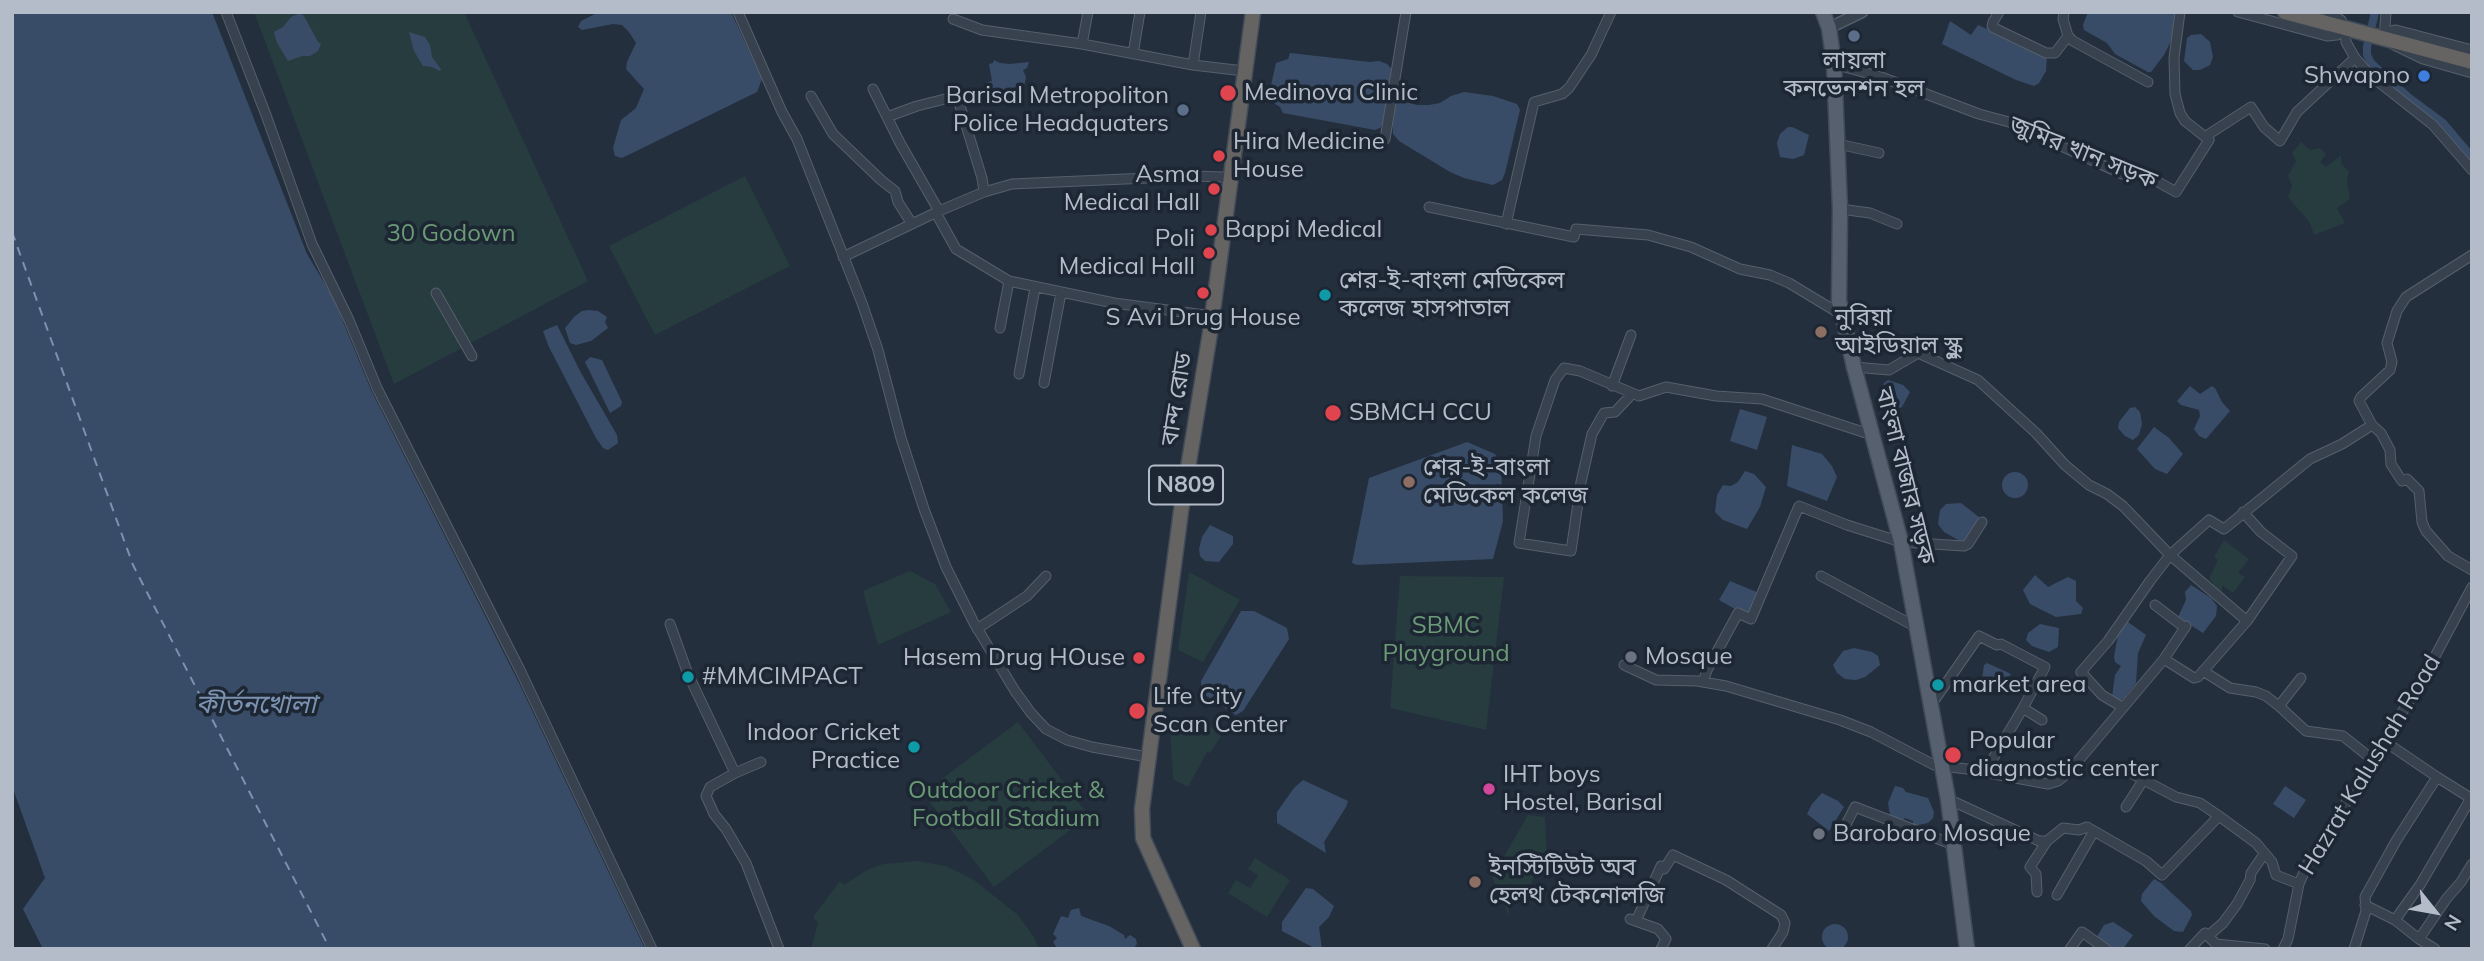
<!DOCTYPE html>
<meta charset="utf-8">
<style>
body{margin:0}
#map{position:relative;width:2484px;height:961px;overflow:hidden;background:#242f3e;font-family:Mulish,sans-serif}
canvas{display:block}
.frame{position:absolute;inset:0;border:14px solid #b4bcc9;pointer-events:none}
.north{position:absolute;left:2400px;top:877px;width:70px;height:70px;-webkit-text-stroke:5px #1d2633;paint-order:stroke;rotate:121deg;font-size:19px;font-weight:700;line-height:28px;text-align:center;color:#b4bcc9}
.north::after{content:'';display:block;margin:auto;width:24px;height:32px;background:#b4bcc9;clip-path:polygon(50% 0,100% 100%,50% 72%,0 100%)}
</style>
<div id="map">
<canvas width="2484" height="961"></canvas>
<div class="frame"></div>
<div class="north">N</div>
</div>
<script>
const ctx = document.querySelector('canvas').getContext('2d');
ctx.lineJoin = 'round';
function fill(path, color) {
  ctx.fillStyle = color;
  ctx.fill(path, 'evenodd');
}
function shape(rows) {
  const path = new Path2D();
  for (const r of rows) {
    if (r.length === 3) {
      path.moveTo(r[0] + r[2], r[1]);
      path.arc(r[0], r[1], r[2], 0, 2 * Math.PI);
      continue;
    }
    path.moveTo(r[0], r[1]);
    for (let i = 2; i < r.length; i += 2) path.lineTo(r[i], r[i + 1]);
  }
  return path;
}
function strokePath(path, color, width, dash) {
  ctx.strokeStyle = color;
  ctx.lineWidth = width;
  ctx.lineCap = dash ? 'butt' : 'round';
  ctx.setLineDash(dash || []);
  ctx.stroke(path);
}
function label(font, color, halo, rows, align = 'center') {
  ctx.font = font + ' Mulish,"Noto Sans Bengali",sans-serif';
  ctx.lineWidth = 7;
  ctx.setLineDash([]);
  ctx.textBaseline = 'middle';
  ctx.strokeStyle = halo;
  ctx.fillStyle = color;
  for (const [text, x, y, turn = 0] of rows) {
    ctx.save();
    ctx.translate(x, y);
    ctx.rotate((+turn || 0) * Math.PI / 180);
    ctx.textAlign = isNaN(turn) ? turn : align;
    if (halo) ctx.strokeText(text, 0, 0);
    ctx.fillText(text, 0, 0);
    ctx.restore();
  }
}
fill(shape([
 [254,12,464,12,588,281,394,384],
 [2301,142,2310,150,2320,148,2326,154,2320,162,2326,167,2341,155,2341,163,2349,172,2347,181,2350,199,2337,208,2345,223,2314,235,2310,223,2288,197,2292,186,2288,176,2296,161,2292,153],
 [745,176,790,266,655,335,609,246],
 [2224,540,2249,559,2238,573,2245,577,2233,593,2222,585,2222,593,2211,586,2213,583,2209,579,2218,560,2214,557],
 [910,571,935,584,951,612,878,645,863,591],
 [1189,572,1240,600,1203,662,1178,650],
 [1400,576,1504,577,1486,730,1390,708],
 [1018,722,1089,816,994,887,923,793],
 [1175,722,1189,730,1194,723,1207,731,1210,726,1221,736,1210,753,1207,752,1188,787,1173,779,1170,728],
 [1528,815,1545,817,1547,859,1535,873,1527,896,1508,904,1509,916,1492,877],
 [1255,858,1290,880,1267,917,1228,893,1236,880,1250,888,1258,875,1248,869],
 [917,861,946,866,974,880,1018,915,1034,937,1039,949,811,949,818,923,813,917,840,881,844,885,867,870,883,864]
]), '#263c3f');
fill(shape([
 [12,12,212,12,307,254,333,297,371,390,520,685,645,949,43,949,23,909,45,878,12,786],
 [599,12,731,12,762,79,757,92,622,158,615,156,613,148,621,120,636,108,644,89,626,69,627,62,636,43,629,32,622,25,613,24,582,30,578,27,581,21],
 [2088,12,2175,12,2172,39,2164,55,2151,72,2148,72,2115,54,2107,43,2084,30,2083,25],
 [300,13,304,16,318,42,321,44,318,51,310,56,302,56,288,61,277,43,274,32,283,27,291,17],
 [1950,21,1971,35,1978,25,2047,56,2046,71,2039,83,2034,86,2016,80,1942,44],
 [409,32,425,37,430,45,432,57,441,69,440,71,432,67,423,66,414,51],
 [2201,34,2210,42,2213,57,2210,65,2200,70,2193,70,2184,61,2187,38,2191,35],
 [1290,53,1370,62,1379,61,1387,64,1392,69,1385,121,1380,128,1375,130,1283,113,1280,107,1272,102,1273,94,1270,90,1276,63,1288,59],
 [994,60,1000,63,1010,64,1029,62,1027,68,1023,70,1026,77,1022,96,1018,96,1014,93,1008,95,999,89,995,92,988,90,989,86,985,83,992,81,989,64,993,63],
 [1464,92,1493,96,1517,104,1520,110,1505,173,1502,180,1493,185,1464,178,1450,172,1399,141,1393,134,1392,112,1398,100,1417,105,1429,105,1440,103,1451,96],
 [1788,127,1792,127,1809,135,1804,155,1793,159,1780,157,1777,143,1780,134],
 [589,310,598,311,607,317,605,322,608,328,591,341,576,345,570,343,565,328,575,316,582,311],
 [557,325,580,371,617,435,618,443,608,450,603,448,596,438,549,347,543,331],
 [590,357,602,360,622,402,621,406,610,413,585,362],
 [1888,380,1903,385,1910,392,1902,407,1893,411,1881,398,1884,383],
 [2190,386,2200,394,2212,386,2215,388,2222,402,2230,411,2206,439,2199,436,2194,429,2200,416,2199,410,2181,405,2177,401],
 [2135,407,2140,412,2142,424,2139,435,2133,440,2125,436,2118,428,2119,422,2130,408],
 [1740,409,1767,417,1757,450,1730,441],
 [2154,427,2169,438,2183,454,2167,474,2155,469,2137,449],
 [1467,442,1495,454,1501,464,1503,521,1493,559,1357,565,1352,563,1369,478],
 [1792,445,1822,454,1832,466,1837,477,1827,501,1787,486],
 [1745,471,1754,474,1766,487,1760,507,1747,529,1723,520,1715,512,1717,495,1723,485,1731,486,1738,482],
 [2015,485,13],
 [1961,503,1979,517,1969,540,1962,542,1944,532,1938,524,1940,510,1946,504],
 [1210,525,1233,536,1233,544,1219,562,1205,561,1200,556,1199,549,1202,537],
 [2035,575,2048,587,2068,577,2076,581,2076,601,2083,608,2081,614,2056,617,2030,604,2023,590],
 [1730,581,1759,593,1750,611,1744,614,1719,600],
 [2191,585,2211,598,2217,606,2216,616,2203,633,2178,617,2186,600,2185,592],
 [1241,611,1254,611,1287,628,1289,639,1243,711,1236,715,1202,693,1201,681],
 [2128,622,2146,635,2138,653,2136,683,2123,699,2118,701,2112,697,2115,675,2121,666,2115,662,2114,657,2118,634],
 [2040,624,2059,628,2058,647,2049,652,2032,646,2026,640,2028,633],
 [1854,648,1872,652,1878,656,1880,665,1865,677,1856,680,1845,679,1837,673,1833,665,1843,651],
 [1987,663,2011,674,1998,688,1990,690,1981,687,1984,665],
 [1303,780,1348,801,1346,807,1324,842,1326,853,1277,823,1277,812,1294,788],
 [1895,786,1903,788,1906,792,1928,798,1934,812,1933,818,1928,823,1913,826,1913,821,1905,818,1902,821,1890,815,1888,803],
 [2285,786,2306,800,2294,818,2273,804],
 [1822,793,1838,801,1844,807,1829,831,1807,814,1812,804],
 [2154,879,2161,883,2191,911,2192,915,2183,932,2174,931,2154,916,2141,901,2142,894],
 [1306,888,1313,889,1334,906,1329,917,1319,927,1322,949,1316,949,1282,931,1282,922],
 [1079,908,1081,916,1109,926,1124,935,1125,939,1130,935,1136,939,1137,944,1133,949,1057,948,1053,942,1057,938,1053,934,1061,916,1068,918,1071,910],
 [2113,922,2133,935,2123,949,2111,949,2096,938,2104,925],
 [1835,937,13]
]), '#394c67');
strokePath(shape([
 [2375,12,2367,47,2367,55,2371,63,2408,97,2443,123,2472,157]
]), '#394c67', 8);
strokePath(shape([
 [12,232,133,565,330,949]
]), '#7c92b1', 2, [9, 7]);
const minor = shape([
 [226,12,266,115,312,244,349,320,377,388,520,670,652,949],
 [738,12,782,112,797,139,862,303,878,350,901,438,924,509,946,567,974,623,1015,691,1031,713,1046,729,1067,740,1092,747,1148,757],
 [1088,12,1082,44,1193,65],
 [1201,12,1193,65,1244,71],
 [1999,12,1993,22,1992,26,1994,28,2046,53,2055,53,2068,36],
 [2064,12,2063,19,2068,36,2073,41,2148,82],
 [2238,12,2327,36,2337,35,2345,28],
 [953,19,982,30,1082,44],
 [2384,39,2391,31,2396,30,2472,50],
 [2384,39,2386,12],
 [2394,45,2423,59,2472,73],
 [1133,54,1140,12],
 [2355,58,2371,76,2433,125,2472,170],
 [1834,64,1881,77,1979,114,2009,122,2122,174,2126,174,2131,168,2135,169,2176,192,2209,140,2185,121,2180,113,2175,94,2174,58,2180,12],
 [873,89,900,143,939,211],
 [811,96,833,134,881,180,895,191,898,202,912,224],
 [887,117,917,106,957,96,982,178,984,192],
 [2206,136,2251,107,2264,127,2280,141,2297,112,2355,58,2346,42,2345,28,2341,20,2328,12],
 [1385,139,1406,12],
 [1838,144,1879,153],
 [1429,207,1574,237,1576,229,1648,235,1691,247,1740,269,1770,275,1789,283,1842,315],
 [1840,209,1870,213,1897,224],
 [936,213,956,249,1009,281,1114,303,1205,315],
 [1506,224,1534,102,1562,94,1569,88,1591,55,1611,12],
 [843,257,939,211,984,192,1012,184,1193,176,1223,177],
 [436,293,472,356],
 [1000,328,1009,281],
 [1854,367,1889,370,1918,353,1978,380,2036,433,2065,465,2089,485,2107,494,2123,506,2170,555,2247,621],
 [1019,374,1035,288],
 [1044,383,1061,293],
 [1612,386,1631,335],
 [1632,394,1615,412,1604,413,1592,434,1581,482,1571,551,1519,543,1536,436,1555,380,1564,368,1580,371,1639,396,1666,387,1716,396,1762,399,1872,435],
 [2372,425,2381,433,2390,450,2391,464,2398,475,2402,481,2407,479,2419,491,2422,522,2426,531,2448,556,2472,570],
 [1821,576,1916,627],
 [2155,605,2185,628],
 [670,624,688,674,735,773,761,762],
 [977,629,1027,596,1046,576],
 [2164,659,2194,678,2198,677,2247,621,2292,556,2261,532,2243,512],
 [1624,665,1656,680,1697,681,1726,686,1840,720,1871,732,1934,765,1967,769,2048,784,2058,781,2068,773,2164,659,2186,626],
 [2203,671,2230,688,2256,692,2266,696,2279,706],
 [2301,678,2279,706,2306,731,2343,736,2373,760],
 [1703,682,1707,670,1738,613,1751,619,1799,506,1847,525,1901,542,1964,546,1968,544,1982,522],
 [1931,705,1979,636,1997,645,2001,644,2045,667,2023,708],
 [2122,707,2102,695,2081,672,2108,641,2150,581,2170,555,2209,520,2224,529,2310,459,2342,444,2372,425,2359,401,2361,397,2390,370,2392,362,2387,343,2397,311,2406,297,2472,255],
 [2384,741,2437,777],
 [2123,769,2176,797,2200,803,2219,816],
 [1985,772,2023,708,2042,720],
 [735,773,710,787,706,796,714,814,726,829,746,863,779,949],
 [1948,799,2039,841,2047,841,2063,828,2079,830,2087,827,2146,861,2162,875,2219,816,2256,843,2272,862,2276,875,2299,884],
 [2126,807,2144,779],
 [1839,838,1855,807,1954,845],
 [2037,892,2036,874,2030,867,2047,841],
 [2057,895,2094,831],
 [2365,905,2395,920,2420,885,2471,798],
 [1630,919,1658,929,1666,939,1661,949],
 [2395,920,2419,939,2435,949],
 [1636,921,1661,866,1664,869,1673,855,1726,880,1781,915,1785,923,1783,932,1772,949],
 [2208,936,2223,923,2237,904,2250,880,2251,873,2264,854],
 [2419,939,2447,898,2461,882,2472,864],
 [2070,949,2082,932,2106,949],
 [2190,949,2205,933,2216,944,2265,949],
 [2283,949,2288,939,2299,884,2307,865,2424,677,2472,587],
 [2354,949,2366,911,2365,897,2396,841,2437,777,2472,799]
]);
const tertiary = shape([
 [1829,28,1862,12]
]);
const primary = shape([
 [1823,12,1829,28,1834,64,1840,209,1839,301,1854,367,1901,542,1948,799,1967,949]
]);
const trunk = shape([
 [2285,12,2472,62],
 [1193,949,1143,838,1142,809,1181,511,1210,333,1253,12]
]);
strokePath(minor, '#565f6c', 11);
strokePath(tertiary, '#565f6c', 13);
strokePath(primary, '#414a57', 17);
strokePath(trunk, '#434c59', 17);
strokePath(minor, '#38414e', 9);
strokePath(tertiary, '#38414e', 10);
strokePath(primary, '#56606e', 14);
strokePath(trunk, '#656462', 14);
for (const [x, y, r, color] of [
 [1854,36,7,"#5c6f8a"],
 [2424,76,7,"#3f7fe0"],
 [1228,93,9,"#e0444e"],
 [1183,110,7,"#5c6f8a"],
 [1219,156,7,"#e0444e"],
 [1214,189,7,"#e0444e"],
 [1211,230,7,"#e0444e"],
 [1209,253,7,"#e0444e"],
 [1203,293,7,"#e0444e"],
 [1325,295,7,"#0f9aa8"],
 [1821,332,7,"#8d6e63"],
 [1333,413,9,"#e0444e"],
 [1409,482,7,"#8d6e63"],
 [1631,657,7,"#6b7280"],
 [1139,658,7,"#e0444e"],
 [688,677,7,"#0f9aa8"],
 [1938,685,7,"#0f9aa8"],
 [1137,711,9,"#e0444e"],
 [914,747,7,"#0f9aa8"],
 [1953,755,9,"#e0444e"],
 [1489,789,7,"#d1479c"],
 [1819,834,7,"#6b7280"],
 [1475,882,7,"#8d6e63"]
]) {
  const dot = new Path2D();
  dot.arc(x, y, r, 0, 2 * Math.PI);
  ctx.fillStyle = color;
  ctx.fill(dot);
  strokePath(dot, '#1d2633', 2.5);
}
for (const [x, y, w] of [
 [1186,485,74]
]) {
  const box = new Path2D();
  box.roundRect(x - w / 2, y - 19.5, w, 39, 5);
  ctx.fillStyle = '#1d2633';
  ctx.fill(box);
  strokePath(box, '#b4bcc9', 2);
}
label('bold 23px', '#b4bcc9', null, [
 ["N809",1186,485]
]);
label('24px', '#b4bcc9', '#1d2633', [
 ["লায়লা",1854,61,"center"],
 ["কনভেনশন হল",1854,89,"center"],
 ["Shwapno",2410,76,"right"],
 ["Medinova Clinic",1244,93],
 ["Barisal Metropoliton",1169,96,"right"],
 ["Police Headquaters",1169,124,"right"],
 ["Hira Medicine",1233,142],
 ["House",1233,170],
 ["Asma",1200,175,"right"],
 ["Medical Hall",1200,203,"right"],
 ["Bappi Medical",1225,230],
 ["Poli",1195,239,"right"],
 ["Medical Hall",1195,267,"right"],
 ["শের-ই-বাংলা মেডিকেল",1339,281],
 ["কলেজ হাসপাতাল",1339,309],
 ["S Avi Drug House",1203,318,"center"],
 ["নুরিয়া",1835,318],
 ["আইডিয়াল স্কুল",1835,346],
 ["SBMCH CCU",1349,413],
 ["শের-ই-বাংলা",1423,468],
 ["মেডিকেল কলেজ",1423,496],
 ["Mosque",1645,657],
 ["Hasem Drug HOuse",1125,658,"right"],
 ["#MMCIMPACT",702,677],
 ["market area",1952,685],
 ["Life City",1153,697],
 ["Scan Center",1153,725],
 ["Indoor Cricket",900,733,"right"],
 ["Practice",900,761,"right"],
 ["Popular",1969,741],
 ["diagnostic center",1969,769],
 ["IHT boys",1503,775],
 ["Hostel, Barisal",1503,803],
 ["Barobaro Mosque",1833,834],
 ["ইনস্টিটিউট অব",1489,868],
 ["হেলথ টেকনোলজি",1489,896]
], 'left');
label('24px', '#b4bcc9', '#1d2633', [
 ["জুমির খান সড়ক",2083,153,22],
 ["বান্দ রোড",1177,399,-81],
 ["বাংলা বাজার সড়ক",1905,476,76],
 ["Hazrat Kalushah Road",2370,765,-59]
]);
label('24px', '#6b9a76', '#1d2633', [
 ["30 Godown",451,234],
 ["SBMC",1446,626],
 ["Playground",1446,654],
 ["Outdoor Cricket &",1006,791],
 ["Football Stadium",1006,819]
]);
label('italic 26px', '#7c92b1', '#1d2633', [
 ["কীর্তনখোলা",256,705]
]);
</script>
